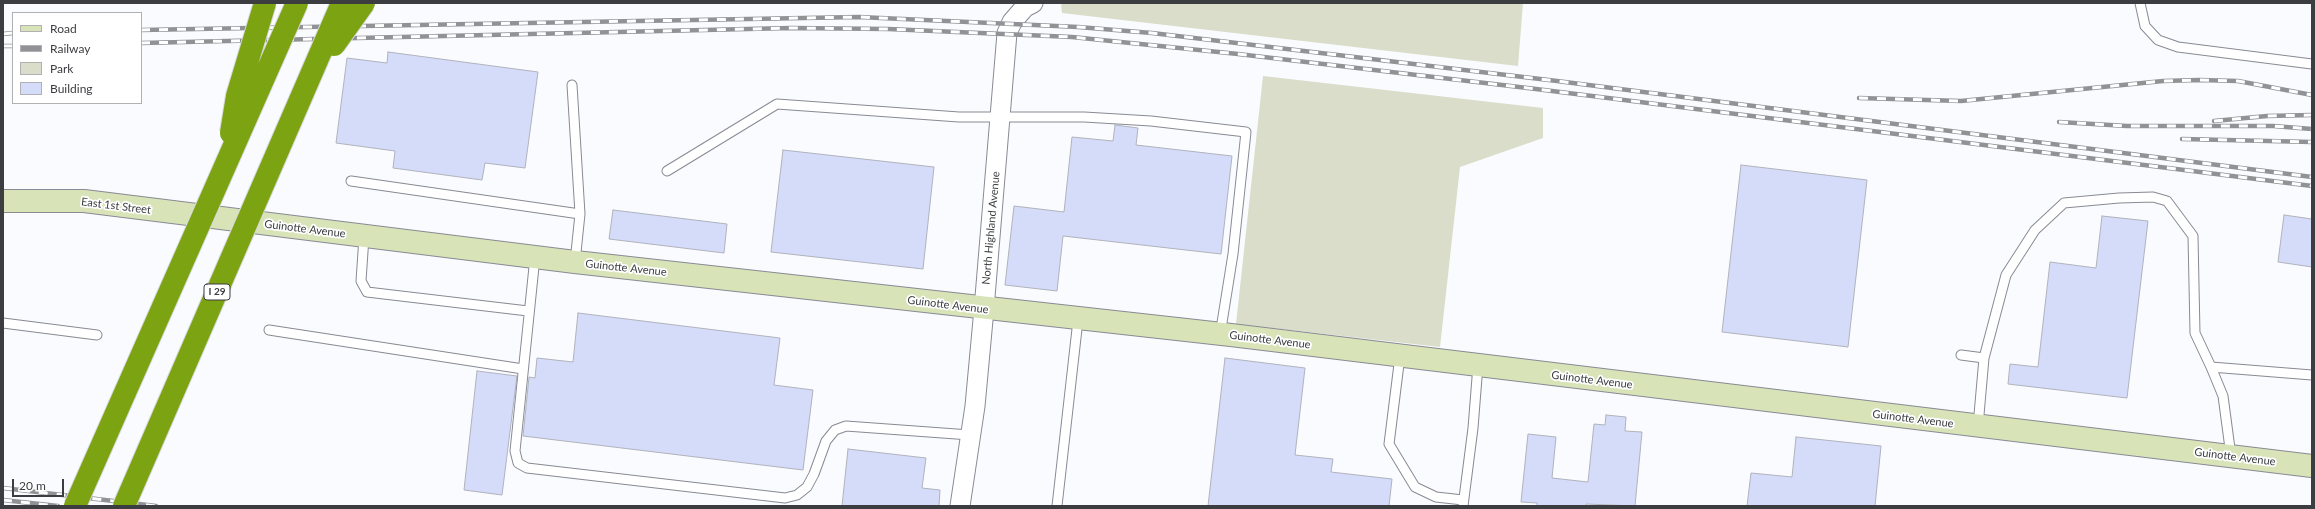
<!DOCTYPE html>
<style>
body{margin:0}
#map{position:relative;width:2315px;height:509px;overflow:hidden;background:#fafbff;font-family:Lato,sans-serif}
canvas{display:block}
.frame{position:absolute;inset:0;border:4px solid #3c3d41;pointer-events:none}
.legend{position:absolute;left:12px;top:12px;width:130px;height:92px;box-sizing:border-box;background:#fff;border:1px solid #b1b1b3;margin:0;padding:5px 7px;list-style:none;font-size:12px;color:#3c3d41}
.legend li{display:flex;align-items:center;gap:8px;height:20px}
.legend b{width:20px;border:1px solid #b1b1b3}
.scale{position:absolute;left:12px;top:479px;width:52px;height:18px;box-sizing:border-box;border:2px solid #3c3d41;border-top:0;padding-left:5px;font-size:12px;line-height:14px;white-space:nowrap;color:#3c3d41;-webkit-text-stroke:3px #fff;paint-order:stroke}
</style>
<div id="map">
<canvas width="2315" height="509"></canvas>
<div class="frame"></div>
<ul class="legend">
<li><b style="height:5px;background:#d8e4b8"></b>Road</li>
<li><b style="height:5px;background:#919296"></b>Railway</li>
<li><b style="height:11px;background:#d9ddc9"></b>Park</li>
<li><b style="height:11px;background:#d5dcf9"></b>Building</li>
</ul>
<div class="scale">20 m</div>
</div>
<script>
const ctx = document.querySelector('canvas').getContext('2d');
ctx.lineJoin = 'round';
function fill(path, color) {
  ctx.fillStyle = color;
  ctx.fill(path, 'evenodd');
}
function shape(rows) {
  const path = new Path2D();
  for (const r of rows) {
    path.moveTo(r[0], r[1]);
    for (let i = 2; i < r.length; i += 2) path.lineTo(r[i], r[i + 1]);
  }
  return path;
}
function strokePath(path, color, width, dash) {
  ctx.strokeStyle = color;
  ctx.lineWidth = width;
  ctx.lineCap = dash ? 'butt' : 'round';
  ctx.setLineDash(dash || []);
  ctx.stroke(path);
}
function label(font, color, halo, rows, align = 'center') {
  ctx.font = font + ' Lato,sans-serif';
  ctx.lineWidth = 3.5;
  ctx.setLineDash([]);
  ctx.textBaseline = 'middle';
  ctx.strokeStyle = halo;
  ctx.fillStyle = color;
  for (const [text, x, y, turn = 0] of rows) {
    ctx.save();
    ctx.translate(x, y);
    ctx.rotate((+turn || 0) * Math.PI / 180);
    ctx.textAlign = isNaN(turn) ? turn : align;
    if (halo) ctx.strokeText(text, 0, 0);
    ctx.fillText(text, 0, 0);
    ctx.restore();
  }
}
fill(shape([
 [1061,3,1523,3,1518,66,1062,13],
 [1263,76,1543,108,1543,138,1460,167,1440,347,1236,324]
]), '#d9ddc9');
const building = shape([
 [388,52,538,72,525,168,485,163,482,180,393,168,395,151,336,143,347,58,387,63,388,52],
 [1115,125,1138,128,1136,145,1232,156,1221,254,1063,236,1057,291,1005,285,1014,206,1064,212,1072,137,1113,141,1115,125],
 [783,150,934,167,923,269,771,252,783,150],
 [1741,165,1867,180,1848,347,1722,332,1741,165],
 [613,210,727,224,724,253,609,239,613,210],
 [2284,215,2312,219,2312,267,2278,262,2284,215],
 [2102,216,2148,221,2127,398,2008,384,2010,364,2038,367,2050,262,2096,268,2102,216],
 [578,313,780,338,774,385,813,390,803,470,523,436,529,377,535,378,537,358,573,362,578,313],
 [1225,358,1305,368,1295,455,1333,459,1331,472,1392,479,1389,506,1208,506,1225,358],
 [477,371,517,376,502,495,464,490,477,371],
 [1606,415,1626,417,1625,431,1642,432,1635,506,1586,504,1586,506,1537,506,1537,503,1521,502,1528,434,1556,437,1552,478,1588,482,1594,424,1605,425,1606,415],
 [1796,437,1881,446,1875,506,1747,506,1751,473,1792,477,1796,437],
 [848,449,926,458,922,488,940,490,939,506,842,506,848,449]
]);
fill(building, '#d5dcf9');
strokePath(building, '#b0b2bc', 1);
const lane = shape([
 [2140,3,2145,26,2158,40,2178,47,2312,64],
 [572,85,580,214],
 [667,171,777,104,959,117,1084,117,1151,121,1246,132,1233,254,1220,335],
 [351,181,580,214,575,262],
 [364,237,361,281,367,292,528,311],
 [535,257,515,451,518,463,527,468,785,498,797,495,807,487,814,474,826,441,835,430,846,426,970,435],
 [3,323,97,335],
 [269,330,523,369],
 [1961,355,1984,358,1978,426],
 [1400,356,1389,444,1415,487,1436,497,1463,500],
 [1984,358,2006,275,2035,230,2064,203,2119,198,2153,197,2167,201,2193,236,2195,333,2211,367,2223,396,2231,456],
 [2211,367,2312,375],
 [1057,506,1078,320],
 [1463,506,1473,428,1478,365]
]);
const street = shape([
 [960,506,975,406,984,309,1007,33,1012,22,1025,7,1033,3]
]);
const secondary = shape([
 [3,201,84,201,575,262,1231,335,2312,466]
]);
strokePath(lane, '#888a94', 11);
strokePath(street, '#888a94', 21);
strokePath(secondary, '#888a94', 24);
strokePath(lane, '#fff', 9);
strokePath(street, '#fff', 19);
strokePath(secondary, '#d8e4b8', 22);
const rail = shape([
 [141,30,859,17,1078,27,1152,33,1557,81,2312,177],
 [3,34,13,33],
 [141,43,791,28,888,29,1072,37,1238,54,1536,89,2312,186],
 [3,46,13,46],
 [1859,98,1961,101,2163,81,2199,80,2238,81,2312,95],
 [2214,121,2267,116,2312,115],
 [2059,122,2127,126,2273,126,2312,129],
 [2182,139,2312,142],
 [3,488,156,506],
 [3,500,58,506]
]);
strokePath(rail, '#919296', 4.5);
strokePath(rail, '#fff', 3, [9]);
const highwayBridge = shape([
 [334,45,364,3],
 [231,133,237,96,265,3],
 [75,506,297,3],
 [124,506,342,3]
]);
strokePath(highwayBridge, '#d8d8d9', 24, []);
strokePath(highwayBridge, '#7ca412', 22);
for (const [x, y, w] of [
 [217,292,26]
]) {
  const box = new Path2D();
  box.roundRect(x - w / 2, y - 8, w, 16, 3);
  ctx.fillStyle = '#fff';
  ctx.fill(box);
  strokePath(box, '#3c3d41', 1);
}
label('bold 10px', '#3c3d41', null, [
 ["I 29",217,292]
]);
label('11px', '#3c3d41', '#fff', [
 ["East 1st Street",116,206,7],
 ["North Highland Avenue",991,228,-85],
 ["Guinotte Avenue",305,229,7],
 ["Guinotte Avenue",626,268,6],
 ["Guinotte Avenue",948,305,7],
 ["Guinotte Avenue",1270,340,7],
 ["Guinotte Avenue",1592,380,7],
 ["Guinotte Avenue",1913,419,7],
 ["Guinotte Avenue",2235,457,7]
]);
</script>
